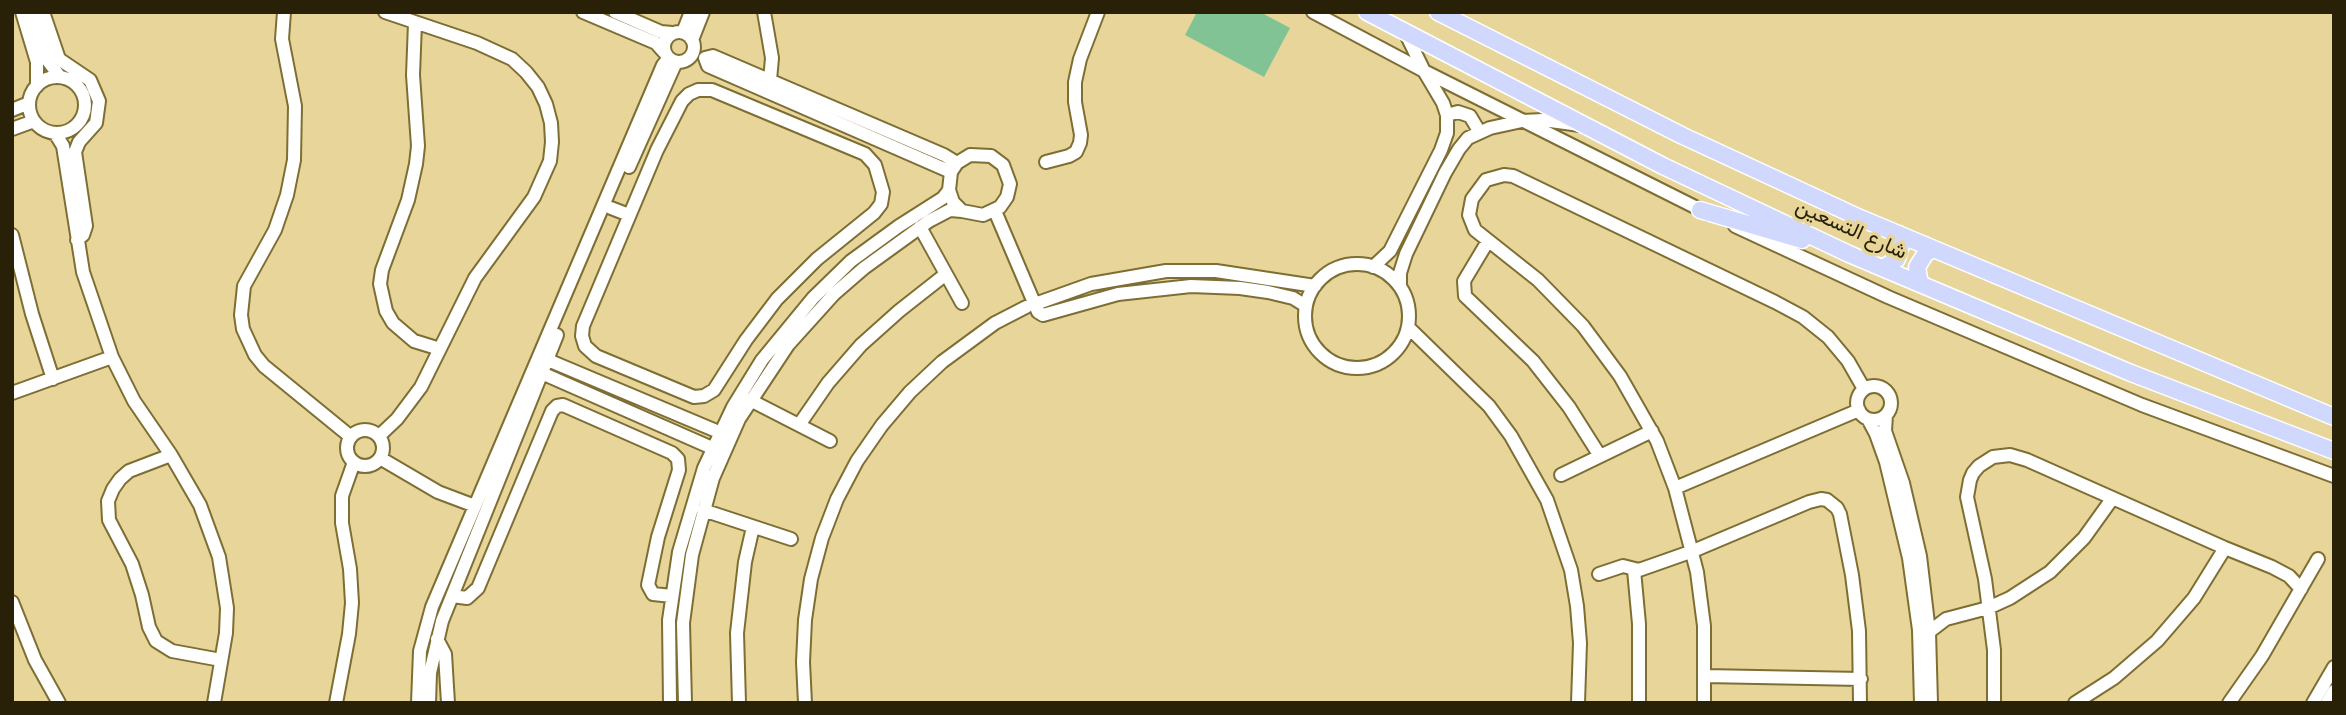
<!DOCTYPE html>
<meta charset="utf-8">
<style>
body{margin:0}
#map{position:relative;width:2346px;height:715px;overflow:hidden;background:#e8d599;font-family:"Times New Roman",serif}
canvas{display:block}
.frame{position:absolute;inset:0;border:14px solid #282108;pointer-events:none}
</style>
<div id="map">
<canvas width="2346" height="715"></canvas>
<div class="frame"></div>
</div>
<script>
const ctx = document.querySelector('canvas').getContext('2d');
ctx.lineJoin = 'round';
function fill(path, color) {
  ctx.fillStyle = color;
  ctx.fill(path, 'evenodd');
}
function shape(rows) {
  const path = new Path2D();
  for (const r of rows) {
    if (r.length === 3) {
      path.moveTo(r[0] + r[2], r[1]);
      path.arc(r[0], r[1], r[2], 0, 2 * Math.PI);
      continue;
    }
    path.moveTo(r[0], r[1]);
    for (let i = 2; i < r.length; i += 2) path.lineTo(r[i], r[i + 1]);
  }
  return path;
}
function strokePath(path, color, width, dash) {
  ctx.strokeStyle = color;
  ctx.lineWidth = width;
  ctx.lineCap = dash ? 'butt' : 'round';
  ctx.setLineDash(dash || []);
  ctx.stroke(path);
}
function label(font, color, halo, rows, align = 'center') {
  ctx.font = font + ' "Times New Roman",Vazirmatn,serif';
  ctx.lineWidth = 7;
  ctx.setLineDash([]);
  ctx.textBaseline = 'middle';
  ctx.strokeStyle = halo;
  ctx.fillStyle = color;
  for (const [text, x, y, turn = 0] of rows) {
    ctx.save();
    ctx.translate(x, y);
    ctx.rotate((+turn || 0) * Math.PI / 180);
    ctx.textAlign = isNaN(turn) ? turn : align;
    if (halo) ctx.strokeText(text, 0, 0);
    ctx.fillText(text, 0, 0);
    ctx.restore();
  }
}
fill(shape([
 [1197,12,1260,12,1290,28,1264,77,1185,35]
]), '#82c396');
const minor = shape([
 [22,12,37,62,37,86],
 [33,12,48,61,60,77],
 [43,12,59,59,90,80,99,101,96,123,79,142,75,152,86,226,83,235,77,240],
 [284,12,282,39,295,106,294,160,287,195,275,230,244,286,241,315,243,329,255,355,264,366,351,437],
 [583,12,656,43,664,52],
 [615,12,661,32,672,33],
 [764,12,772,58,770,80],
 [1313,12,1424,71,1709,214],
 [415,23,413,75,418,146,416,164,408,200,382,270,380,284,386,311,393,323,414,341,440,349],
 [679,47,15],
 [683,32,691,12],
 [692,40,703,12],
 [57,105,28],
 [698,90,712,90,865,154,875,165,883,192,881,204,874,213,817,259,777,299,746,340,714,390,704,396,694,397,596,356,585,346,582,336,583,326,657,150,682,101,689,94,698,90],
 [12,110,29,103],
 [1447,115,1458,112,1470,116,1479,131],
 [12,129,34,121],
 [55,133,63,146,83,272,112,357,134,401,171,455,200,505,219,557,227,608,226,633,214,703],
 [1046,162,1069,156,1076,152,1080,143,1081,135,1075,102,1075,82,1080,59,1098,12],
 [629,167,676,62],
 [951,172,708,66,705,58,713,56,944,155,957,163],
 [611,208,629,215],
 [995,211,1038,312,1043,315,1118,294,1191,286,1240,288,1268,292,1293,298,1306,306],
 [1735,226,1888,297,2142,405,2334,476],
 [920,227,962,303],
 [12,235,32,314,53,379],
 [1488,241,1464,281,1465,296,1533,361,1569,407,1600,456],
 [1357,316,52],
 [1373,267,1390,251,1441,150,1447,133,1447,115,1443,103,1424,71,1406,34],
 [1400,286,1400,273,1406,254,1445,173,1459,149,1468,138,1490,128,1522,121,1543,120,1580,125],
 [1035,304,1091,284,1166,271,1216,271,1315,286],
 [1408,327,1489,406,1511,436,1547,500,1571,570,1577,606,1580,643,1578,703],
 [543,358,726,435],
 [537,371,719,451],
 [1874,403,17],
 [12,393,112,357],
 [750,400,830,441],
 [1886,415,1885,431,1903,483,1920,556,1929,632,1931,703],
 [1868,419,1876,434,1886,462,1909,558,1919,630,1921,703],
 [799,425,828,383,861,345,899,311,946,274],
 [365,448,18],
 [379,436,397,419,421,387,475,278,534,197,550,161,552,142,551,123,546,104,538,87,526,72,512,59,477,43,385,12],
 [171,455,129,471,120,479,113,489,108,501,109,520,132,564,142,595,149,627,156,641,172,651,221,660],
 [380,458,438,492,475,506],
 [1561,475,1652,431],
 [1675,488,1859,410],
 [703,510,791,539],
 [1634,570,1639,624,1639,703],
 [1599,574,1623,566,1639,570,1693,551,1809,502,1821,499,1827,500,1837,508,1840,514,1852,575,1859,631,1860,703],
 [452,596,467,598,478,588,552,411,557,406,563,405,672,453,678,459,679,470,658,537,648,585,653,594,672,596],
 [12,602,35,660,59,703],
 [1929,632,1946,619,1988,608,2010,598,2050,572,2084,538,2112,499],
 [437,639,445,654,448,703],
 [1705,676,1861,679],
 [336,703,349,634,352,603,350,569,342,523,342,496,354,462],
 [418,703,420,651,432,607,663,65,668,59],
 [429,703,430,673,442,621,557,335],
 [670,703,669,620,679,552,704,468,733,407,762,360,813,298,851,261,899,226,943,198,949,190,951,172,957,163,970,155,991,156,1003,165,1010,184,1007,197,1000,207,983,215,962,211,953,202,949,190],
 [685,703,683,623,692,555,713,478,739,419,788,345,834,294,864,268,929,221,950,210,962,211],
 [739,703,737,633,745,562,753,527],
 [805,703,803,662,805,620,811,579,822,538,837,499,857,461,882,425,910,392,942,362,995,323,1026,307],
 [1704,703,1704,626,1697,572,1675,488,1657,441,1620,376,1583,326,1538,280,1475,230,1469,215,1472,199,1486,180,1504,175,1513,176,1775,302,1803,317,1828,337,1848,361,1864,389],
 [1994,703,1994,650,1985,579,1967,497,1970,480,1973,473,1979,466,1993,457,2010,455,2027,460,2225,548,2272,567,2289,576,2301,589],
 [2075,703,2114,678,2157,641,2194,598,2225,548],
 [2229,703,2262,656,2318,559],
 [2313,703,2334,667],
 [2327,703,2334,691]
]);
const major = shape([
 [1367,12,1663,166,1849,254,2131,373,2334,451],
 [1438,12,1683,136,1860,218,2334,417],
 [1700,210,1802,240],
 [1883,268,1897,259,1902,242,1899,234],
 [1920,284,1917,267,1926,253,1933,249]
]);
strokePath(minor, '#7e6e33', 16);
strokePath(major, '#fff', 19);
strokePath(minor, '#fff', 12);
strokePath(major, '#d0d9fd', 16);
label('21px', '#282108', '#e8d599', [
 ["شارع التسعين",1851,230,24]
]);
</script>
